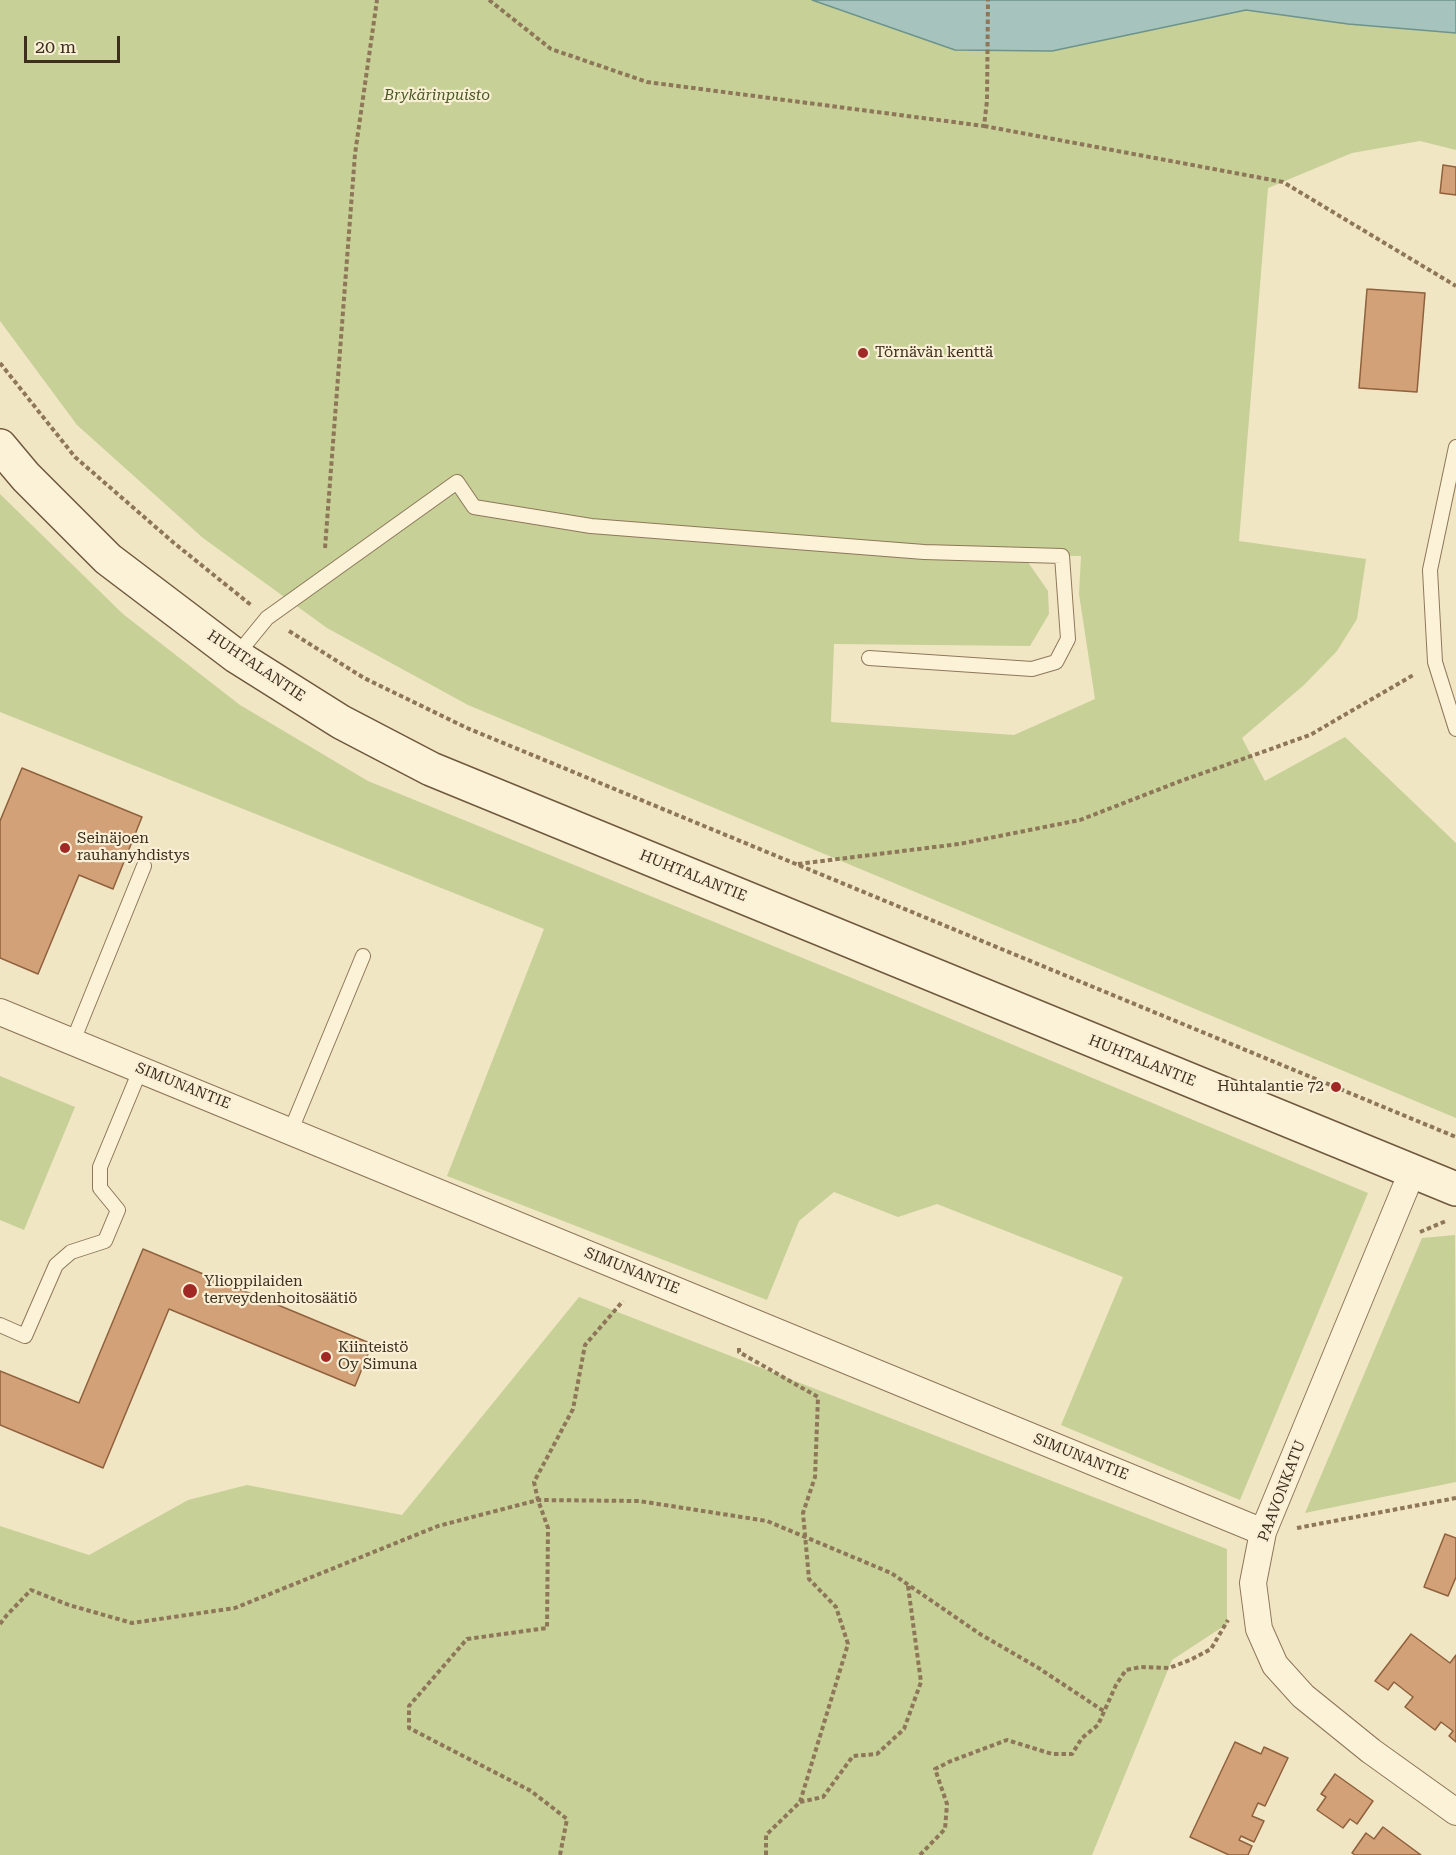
<!DOCTYPE html>
<meta charset="utf-8">
<style>
body{margin:0}
#map{position:relative;width:1456px;height:1855px;overflow:hidden;background:#f1e6c4;font-family:"Roboto Serif",serif}
canvas{display:block}
.scale{position:absolute;left:24px;top:36px;width:96px;height:27px;box-sizing:border-box;border:3px solid #3d2e1e;border-top:0;padding-left:8px;font-size:18px;line-height:21px;white-space:nowrap;color:#3d2e1e;-webkit-text-stroke:4px #f8efd5;paint-order:stroke}
</style>
<div id="map">
<canvas width="1456" height="1855"></canvas>
<div class="scale">20 m</div>
</div>
<script>
const ctx = document.querySelector('canvas').getContext('2d');
ctx.lineJoin = 'round';
function fill(path, color) {
  ctx.fillStyle = color;
  ctx.fill(path, 'evenodd');
}
function shape(rows) {
  const path = new Path2D();
  for (const r of rows) {
    path.moveTo(r[0], r[1]);
    for (let i = 2; i < r.length; i += 2) path.lineTo(r[i], r[i + 1]);
  }
  return path;
}
function strokePath(path, color, width, dash) {
  ctx.strokeStyle = color;
  ctx.lineWidth = width;
  ctx.lineCap = dash ? 'butt' : 'round';
  ctx.setLineDash(dash || []);
  ctx.stroke(path);
}
function label(font, color, halo, rows, align = 'center') {
  ctx.font = font + ' "Roboto Serif",serif';
  ctx.lineWidth = 4.5;
  ctx.setLineDash([]);
  ctx.textBaseline = 'middle';
  ctx.strokeStyle = halo;
  ctx.fillStyle = color;
  for (const [text, x, y, turn = 0] of rows) {
    ctx.save();
    ctx.translate(x, y);
    ctx.rotate((+turn || 0) * Math.PI / 180);
    ctx.textAlign = isNaN(turn) ? turn : align;
    if (halo) ctx.strokeText(text, 0, 0);
    ctx.fillText(text, 0, 0);
    ctx.restore();
  }
}
fill(shape([
 [0,0,812,0,955,50,1052,51,1246,10,1348,24,1456,33,1456,150,1420,141,1352,153,1268,188,1239,541,1366,559,1357,619,1337,651,1304,685,1242,738,1265,781,1345,737,1456,843,1456,1118,468,705,327,628,203,538,77,425,0,321],
 [1023,555,1081,556,1079,594,1095,699,1014,735,831,722,834,644,1030,646,1049,614,1048,591],
 [0,494,123,614,240,705,368,781,901,998,1368,1193,1240,1500,1061,1425,1123,1277,937,1204,898,1217,834,1192,799,1221,767,1300,447,1176,544,929,0,712],
 [0,1076,75,1107,24,1230,0,1220],
 [1455,1235,1456,1482,1305,1513,1422,1238],
 [579,1297,1227,1549,1227,1624,1172,1660,1092,1855,0,1855,0,1526,89,1555,188,1500,247,1485,402,1515]
]), '#c7d097');
const water = shape([
 [812,0,1456,0,1456,33,1348,24,1246,10,1052,51,955,50,812,0]
]);
fill(water, '#a6c4bd');
strokePath(water, '#6c938c', 1.5);
const building = shape([
 [1443,165,1456,167,1456,195,1440,193,1443,165],
 [1367,289,1425,293,1417,392,1359,388,1367,289],
 [22,768,142,817,113,889,79,875,38,974,0,958,0,821,22,768],
 [143,1249,372,1344,355,1386,169,1309,103,1468,0,1425,0,1371,79,1403,143,1249],
 [1445,1534,1456,1538,1456,1577,1448,1596,1424,1587,1445,1534],
 [1411,1634,1450,1663,1456,1655,1456,1742,1449,1736,1453,1731,1441,1722,1435,1730,1405,1707,1413,1697,1394,1682,1388,1690,1375,1681,1411,1634],
 [1235,1742,1261,1754,1264,1747,1288,1758,1265,1806,1258,1803,1252,1816,1264,1821,1254,1842,1241,1836,1239,1840,1252,1846,1248,1855,1229,1855,1190,1837,1235,1742],
 [1335,1774,1373,1801,1357,1824,1350,1819,1343,1828,1317,1810,1326,1797,1321,1794,1335,1774],
 [1383,1827,1421,1855,1355,1855,1352,1853,1366,1833,1374,1839,1383,1827]
]);
fill(building, '#d2a178');
strokePath(building, '#8f613d', 1.5);
const service = shape([
 [1456,447,1430,570,1435,662,1456,729],
 [236,656,267,618,457,482,474,507,591,526,924,552,1062,556,1068,639,1056,662,1032,669,869,658],
 [73,1041,144,866],
 [291,1130,363,956],
 [0,1325,25,1336,56,1265,71,1252,105,1241,118,1210,100,1188,100,1167,141,1068]
]);
const minor = shape([
 [0,1012,1263,1532],
 [1412,1172,1263,1532,1253,1583,1259,1629,1275,1665,1303,1696,1371,1751,1456,1812]
]);
const secondary = shape([
 [0,446,26,477,108,559,236,656,341,722,431,769,1456,1189]
]);
strokePath(service, '#8e7759', 16);
strokePath(minor, '#8e7759', 28);
strokePath(secondary, '#6f583c', 36);
strokePath(shape([
 [489,0,551,49,647,82,984,126,987,101,988,0],
 [984,126,1283,182,1456,286],
 [0,363,75,457,174,543,251,605],
 [325,548,355,154,377,0],
 [289,631,364,678,467,728,1456,1137],
 [798,864,959,844,1080,820,1178,782,1310,735,1415,674],
 [1420,1232,1446,1221],
 [739,1348,739,1352,818,1397,815,1477,803,1513,809,1579,836,1607,848,1644,800,1802,766,1835,766,1855],
 [1297,1528,1456,1498],
 [0,1624,7,1615,31,1590,69,1605,132,1623,235,1608,438,1526,538,1500,639,1501,767,1521,891,1573,980,1634,1037,1667,1105,1712],
 [800,1802,823,1797,853,1756,877,1754,904,1729,921,1682,908,1586],
 [560,1855,567,1819,531,1791,409,1728,409,1706,467,1639,547,1628,548,1528,538,1500,534,1482,573,1409,585,1345,623,1301],
 [920,1855,945,1829,947,1804,935,1769,951,1761,1007,1740,1052,1754,1072,1754,1082,1738,1098,1725,1116,1685,1126,1670,1141,1667,1169,1668,1190,1660,1211,1649,1228,1620]
]), '#8e7759', 4, [4.5, 3]);
strokePath(service, '#fbf2d8', 14);
strokePath(minor, '#fbf2d8', 26);
strokePath(secondary, '#fbf2d8', 33);
for (const [x, y, r, color] of [
 [863,353,6,"#a12925"],
 [65,848,6,"#a12925"],
 [1336,1087,6,"#a12925"],
 [190,1291,8,"#a12925"],
 [326,1357,6,"#a12925"]
]) {
  const dot = new Path2D();
  dot.arc(x, y, r, 0, 2 * Math.PI);
  ctx.fillStyle = color;
  ctx.fill(dot);
  strokePath(dot, '#f8efd5', 2);
}
label('italic 15px', '#4a5a23', '#f8efd5', [
 ["Brykärinpuisto",437,96]
]);
label('15px', '#3d2e1e', '#f8efd5', [
 ["Törnävän kenttä",875,353],
 ["Seinäjoen",77,839],
 ["rauhanyhdistys",77,856],
 ["Huhtalantie 72",1324,1087,"right"],
 ["Ylioppilaiden",204,1282],
 ["terveydenhoitosäätiö",204,1299],
 ["Kiinteistö",338,1348],
 ["Oy Simuna",338,1365]
], 'left');
label('15px', '#3d2e1e', '#f8efd5', [
 ["HUHTALANTIE",256,666,34],
 ["HUHTALANTIE",693,876,22],
 ["HUHTALANTIE",1142,1061,22],
 ["SIMUNANTIE",183,1086,22],
 ["SIMUNANTIE",632,1271,22],
 ["SIMUNANTIE",1081,1457,22],
 ["PAAVONKATU",1282,1491,-69]
]);
</script>
